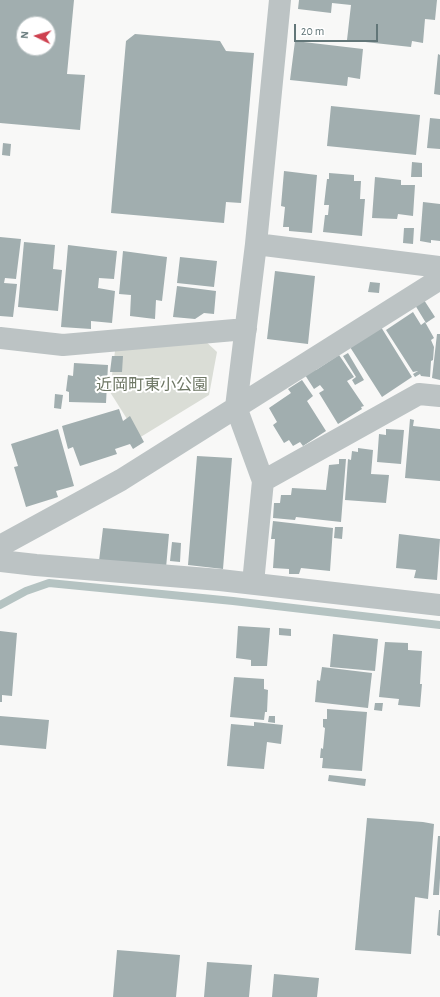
<!DOCTYPE html>
<meta charset="utf-8">
<style>
body{margin:0}
#map{position:relative;width:440px;height:997px;overflow:hidden;background:#f8f8f7;font-family:"Alegreya Sans",sans-serif}
canvas{display:block}
.north{position:absolute;left:16px;top:16px;width:40px;height:40px;box-sizing:border-box;background:#fff;border:1px solid #c0c8c9;border-radius:50%;rotate:275deg;font-size:11px;font-weight:700;line-height:16px;text-align:center;color:#627678}
.north::after{content:'';display:block;margin:auto;width:14px;height:18px;background:#ce414f;clip-path:polygon(50% 0,100% 100%,50% 72%,0 100%)}
.scale{position:absolute;left:294px;top:24px;width:84px;height:18px;box-sizing:border-box;border:2px solid #627678;border-top:0;padding-left:5px;font-size:12px;line-height:14px;white-space:nowrap;color:#627678;-webkit-text-stroke:3px #fff;paint-order:stroke}
</style>
<div id="map">
<canvas width="440" height="997"></canvas>
<div class="north">N</div>
<div class="scale">20 m</div>
</div>
<script>
const ctx = document.querySelector('canvas').getContext('2d');
ctx.lineJoin = 'round';
function fill(path, color) {
  ctx.fillStyle = color;
  ctx.fill(path, 'evenodd');
}
function shape(rows) {
  const path = new Path2D();
  for (const r of rows) {
    path.moveTo(r[0], r[1]);
    for (let i = 2; i < r.length; i += 2) path.lineTo(r[i], r[i + 1]);
  }
  return path;
}
function strokePath(path, color, width, dash) {
  ctx.strokeStyle = color;
  ctx.lineWidth = width;
  ctx.lineCap = dash ? 'butt' : 'round';
  ctx.setLineDash(dash || []);
  ctx.stroke(path);
}
function label(font, color, halo, rows, align = 'center') {
  ctx.font = font + ' "Alegreya Sans","Noto Sans JP",sans-serif';
  ctx.lineWidth = 4;
  ctx.setLineDash([]);
  ctx.textBaseline = 'middle';
  ctx.strokeStyle = halo;
  ctx.fillStyle = color;
  for (const [text, x, y, turn = 0] of rows) {
    ctx.save();
    ctx.translate(x, y);
    ctx.rotate((+turn || 0) * Math.PI / 180);
    ctx.textAlign = isNaN(turn) ? turn : align;
    if (halo) ctx.strokeText(text, 0, 0);
    ctx.fillText(text, 0, 0);
    ctx.restore();
  }
}
fill(shape([
 [202,338,217,352,209,395,139,438,110,392,115,351]
]), '#daddd6');
strokePath(shape([
 [0,605,26,591,49,583,233,601,440,625]
]), '#b5c3c2', 8);
fill(shape([
 [0,0,74,0,67,74,85,75,80,130,0,123],
 [24,24,48,24,48,48,24,48],
 [299,0,437,0,435,20,425,19,423,43,412,41,411,47,347,40,351,5,332,3,331,13,298,9],
 [135,34,220,41,226,51,254,53,241,203,226,202,224,223,111,213,126,41],
 [295,41,363,49,360,79,348,77,347,86,290,80],
 [438,54,440,55,440,95,434,94],
 [331,106,420,115,416,155,327,146],
 [430,118,440,119,440,149,427,148],
 [3,143,11,144,10,156,2,155],
 [412,162,422,163,422,177,411,177],
 [284,171,317,175,312,233,289,231,289,227,283,227,285,207,281,206],
 [329,173,354,175,354,181,361,181,360,199,365,199,362,236,323,232,325,215,328,215,329,205,324,205,327,179,329,179],
 [375,177,401,180,401,185,415,185,413,216,398,214,397,219,372,218],
 [423,202,440,204,440,241,431,240,431,243,420,241],
 [404,228,414,228,413,244,403,243],
 [0,237,21,239,16,279,5,278,4,283,17,284,13,317,0,316],
 [24,242,55,245,53,269,62,270,58,311,18,307],
 [68,245,117,251,114,279,99,278,98,288,115,291,112,323,91,321,91,329,61,327],
 [123,251,167,257,162,301,156,300,155,319,130,316,131,295,119,294],
 [180,257,217,261,214,287,177,283],
 [275,271,315,276,308,344,267,339],
 [370,282,380,283,379,293,368,292],
 [177,286,216,291,214,314,204,313,195,319,173,317],
 [424,300,435,317,426,323,415,305],
 [413,312,421,325,425,322,434,338,431,340,434,347,433,360,431,361,430,377,421,376,420,374,415,377,413,374,418,371,413,372,386,330],
 [381,327,412,377,382,397,350,347],
 [437,334,440,334,440,380,432,378],
 [348,353,364,380,355,385,352,380,356,377,343,356],
 [339,355,354,377,347,381,364,406,361,407,362,409,338,424,319,393,324,390,320,385,314,389,305,375,315,369,316,370],
 [112,356,123,356,122,372,110,372],
 [74,363,108,365,106,403,69,402,69,392,66,391,68,375,73,376],
 [302,380,313,396,307,401,326,431,303,446,300,442,293,446,289,440,284,443,273,425,277,422,269,408,291,393,288,389],
 [55,394,63,395,61,409,54,408],
 [119,409,123,421,130,416,144,442,133,449,130,444,115,449,117,454,80,466,73,447,68,449,62,426],
 [410,419,414,420,413,426,440,429,440,481,405,478],
 [58,429,74,486,56,491,58,497,26,507,14,467,18,466,11,444],
 [386,429,404,430,401,464,377,462,379,434,386,435],
 [358,448,373,450,371,474,389,475,386,503,345,500,348,459,351,460,352,451,358,452],
 [197,456,232,458,223,569,188,565],
 [339,459,346,459,341,522,296,517,295,520,273,518,274,503,280,503,281,495,291,495,292,488,326,490,329,465,339,464],
 [273,521,333,528,330,571,301,568,299,574,289,574,289,569,273,568,275,539,271,539],
 [335,527,343,527,342,539,334,538],
 [103,528,169,534,166,568,99,561],
 [399,534,440,539,437,580,414,578,416,570,396,568],
 [172,542,181,543,180,562,170,561],
 [238,626,270,628,267,666,251,666,251,660,236,658],
 [279,628,291,629,291,636,279,635],
 [0,631,17,633,12,696,2,695,2,702,0,702],
 [333,634,378,639,375,671,330,667],
 [385,642,408,643,408,650,422,651,420,684,422,684,420,707,398,705,399,699,379,697],
 [322,667,372,673,368,708,315,702,317,680,320,681],
 [234,677,264,679,264,689,268,690,267,712,265,712,264,720,230,717],
 [375,703,383,703,382,711,374,710],
 [327,709,367,712,362,771,322,768,323,758,320,758,321,748,323,749,325,728,323,727,323,719,327,719],
 [0,716,49,720,46,749,0,745],
 [269,716,275,716,275,723,268,722],
 [254,722,283,725,281,744,267,742,264,769,227,766,231,724,254,726],
 [329,775,366,779,365,786,328,781],
 [367,818,423,822,434,824,428,899,415,897,411,954,355,950],
 [438,836,440,836,440,878,439,895,433,895],
 [439,910,440,910,440,936,437,935],
 [117,950,180,955,176,997,113,997],
 [207,962,252,965,249,997,204,997],
 [274,974,319,978,317,997,272,997]
]), '#a1aeaf');
strokePath(shape([
 [280,0,256,244,440,267],
 [0,338,63,345,246,329],
 [263,481,419,394,440,396],
 [0,546,121,480,440,279],
 [0,561,36,565,220,580,440,605],
 [253,583,263,481,236,407,256,244]
]), '#bcc3c4', 22);
label('16px', '#6e7765', '#fff', [
 ["近岡町東小公園",152,385]
]);
</script>
